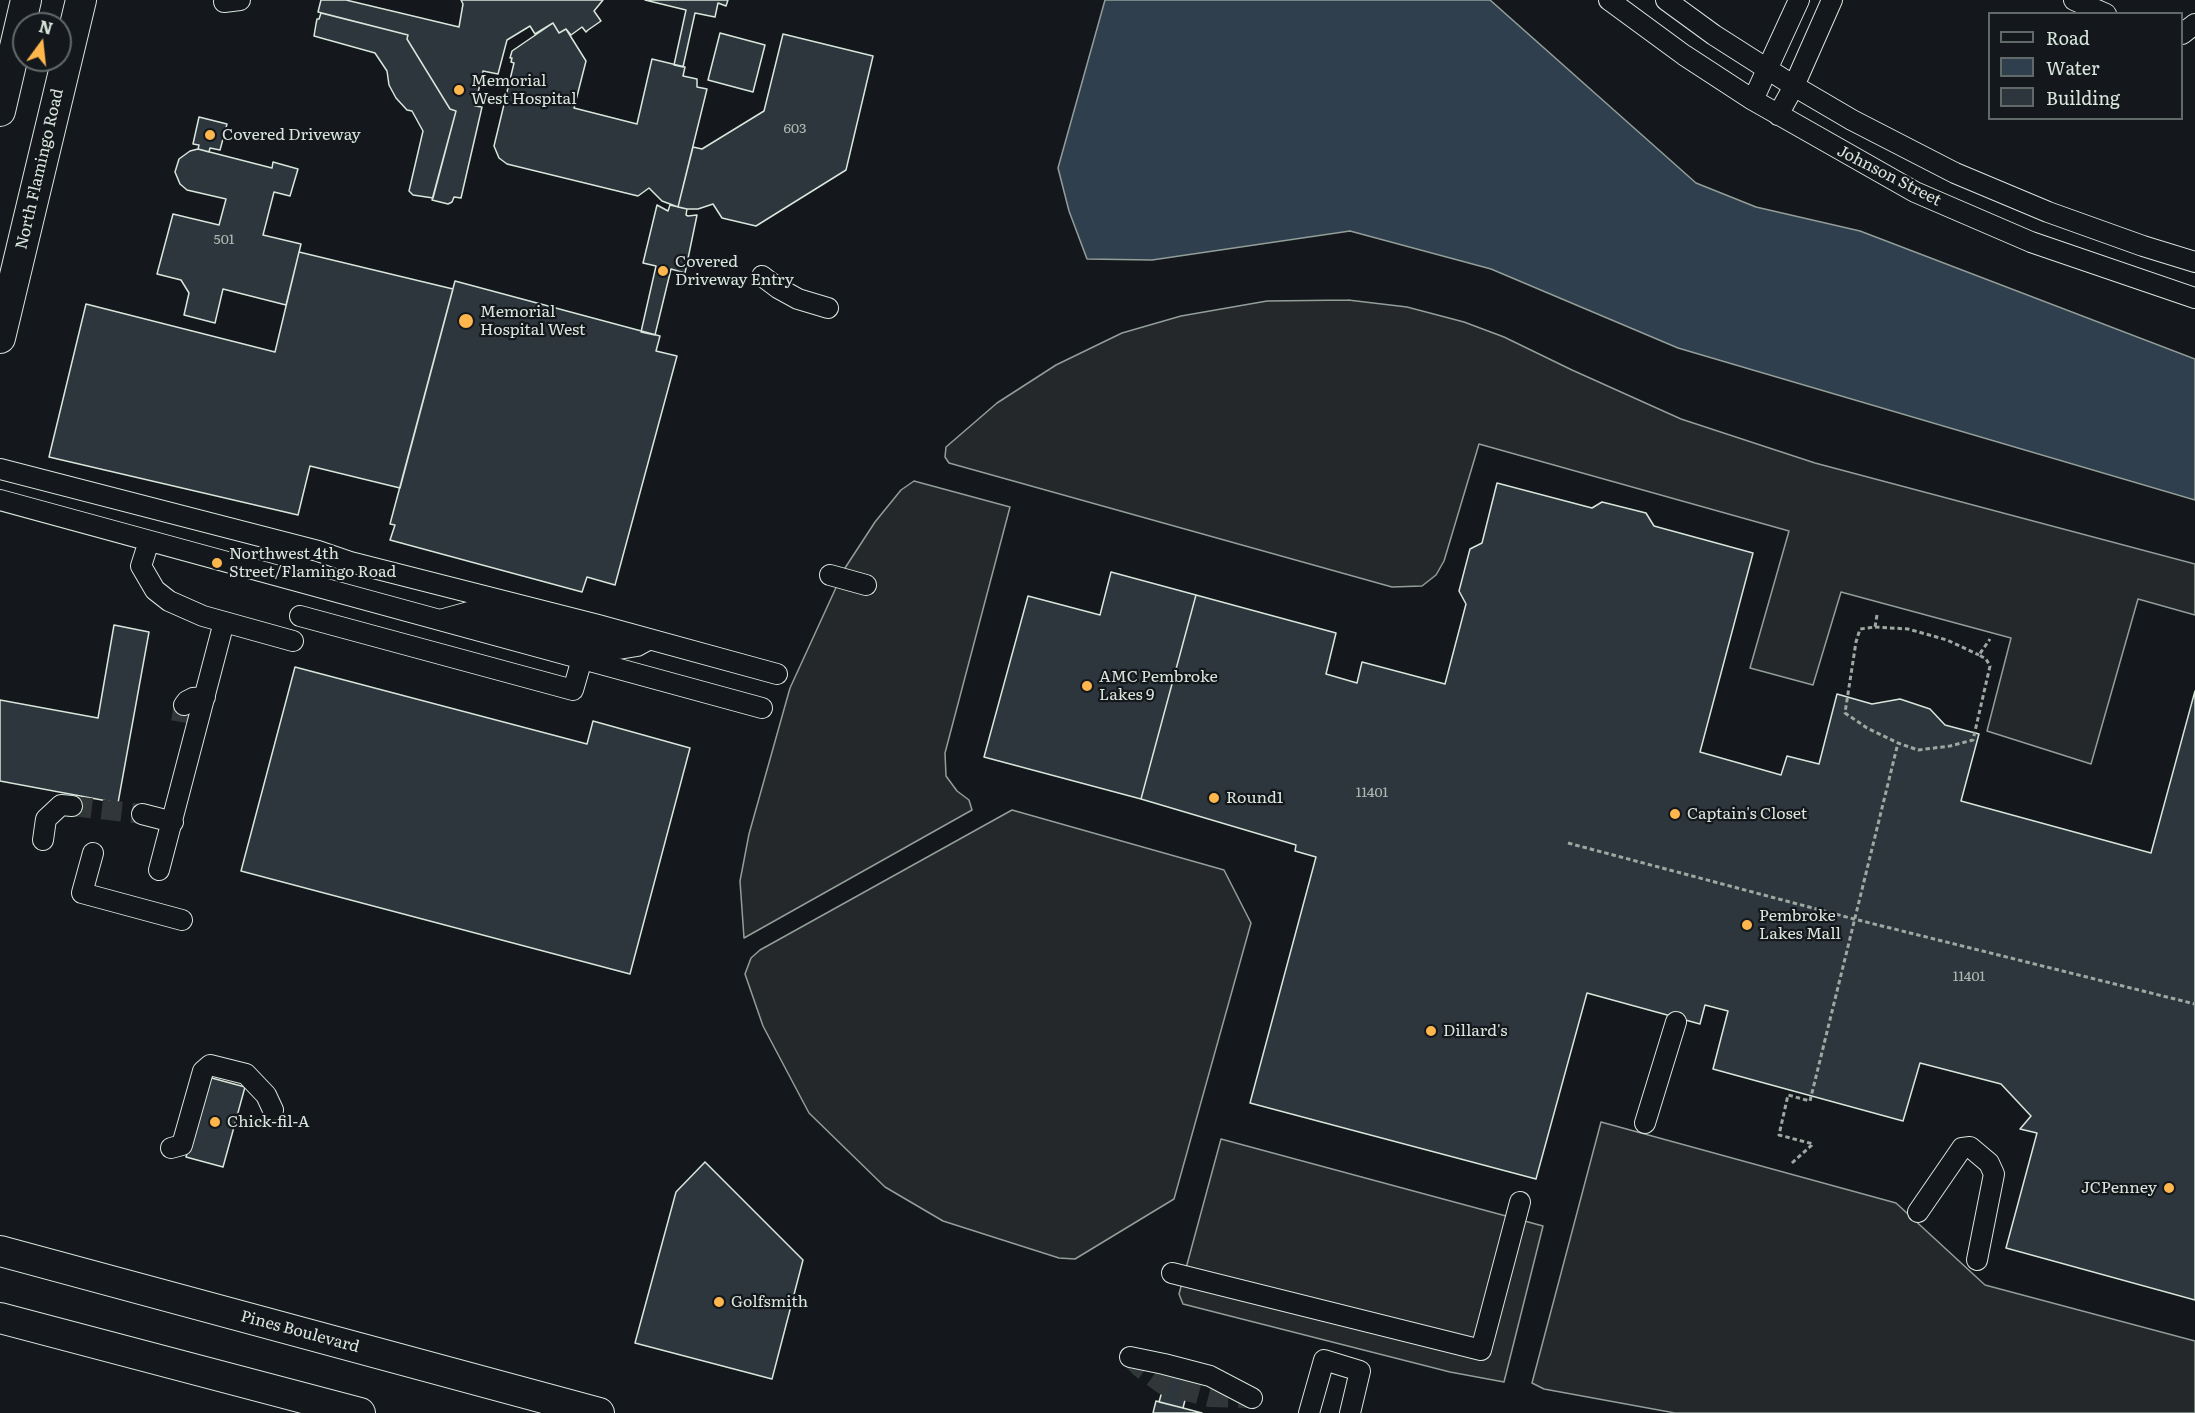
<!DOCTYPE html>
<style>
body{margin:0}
#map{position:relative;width:2195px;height:1413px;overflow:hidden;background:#14181c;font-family:Literata,serif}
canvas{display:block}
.legend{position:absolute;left:1988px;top:12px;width:195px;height:108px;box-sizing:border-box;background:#14181c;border:2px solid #626a69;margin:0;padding:8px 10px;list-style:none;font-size:18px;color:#d8e6dc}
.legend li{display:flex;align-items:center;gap:12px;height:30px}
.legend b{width:30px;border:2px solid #626a69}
.north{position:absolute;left:12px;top:12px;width:60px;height:60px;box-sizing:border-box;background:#14181c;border:2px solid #626a69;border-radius:50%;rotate:15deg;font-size:16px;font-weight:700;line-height:24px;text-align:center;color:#d8e6dc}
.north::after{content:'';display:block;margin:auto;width:21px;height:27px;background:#ffb74d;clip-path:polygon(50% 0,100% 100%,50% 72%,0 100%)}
</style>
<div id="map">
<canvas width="2195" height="1413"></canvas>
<ul class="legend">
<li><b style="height:8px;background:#14181c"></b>Road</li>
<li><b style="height:16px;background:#2f3f4d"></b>Water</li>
<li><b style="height:16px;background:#2c363c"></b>Building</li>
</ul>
<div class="north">N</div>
</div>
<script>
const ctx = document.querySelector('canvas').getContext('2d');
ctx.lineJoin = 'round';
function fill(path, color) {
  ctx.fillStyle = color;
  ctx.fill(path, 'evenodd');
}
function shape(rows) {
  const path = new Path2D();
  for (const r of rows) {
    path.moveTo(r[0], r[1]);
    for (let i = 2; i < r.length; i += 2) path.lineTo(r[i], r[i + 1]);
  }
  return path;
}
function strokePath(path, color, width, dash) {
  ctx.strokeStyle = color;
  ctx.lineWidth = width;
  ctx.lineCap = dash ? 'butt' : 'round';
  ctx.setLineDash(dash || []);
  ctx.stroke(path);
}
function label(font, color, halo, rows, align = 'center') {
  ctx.font = font + ' Literata,serif';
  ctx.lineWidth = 4.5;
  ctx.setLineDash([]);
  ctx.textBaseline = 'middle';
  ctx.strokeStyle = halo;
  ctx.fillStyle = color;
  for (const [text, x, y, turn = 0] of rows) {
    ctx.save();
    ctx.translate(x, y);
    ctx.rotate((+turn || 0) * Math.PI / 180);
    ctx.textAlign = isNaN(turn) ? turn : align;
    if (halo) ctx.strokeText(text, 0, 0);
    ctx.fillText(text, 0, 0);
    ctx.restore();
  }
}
const parking = shape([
 [1348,300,1407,307,1464,322,1504,337,1572,370,1681,419,1815,463,2195,564,2195,615,2138,599,2091,764,1987,731,2011,638,1841,592,1813,685,1750,668,1789,531,1479,444,1444,561,1436,575,1422,586,1392,587,949,463,945,457,946,447,997,403,1056,365,1122,333,1181,316,1267,301,1348,300],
 [914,481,1010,507,945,753,946,776,957,791,969,800,972,810,744,938,740,881,749,834,790,688,845,568,875,522,901,490,914,481],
 [1012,810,1224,870,1251,923,1174,1199,1075,1259,1059,1258,943,1221,885,1187,809,1113,763,1026,745,974,751,958,760,950,1012,810],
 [1601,1122,1896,1203,1985,1285,2195,1341,2195,1413,1675,1413,1544,1389,1532,1383,1601,1122],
 [1221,1139,1543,1226,1504,1382,1450,1372,1183,1304,1179,1294,1221,1139]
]);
fill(parking, '#24282b');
strokePath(parking, '#939e99', 1.5);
const water = shape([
 [1105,0,1490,0,1696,183,1756,207,1860,231,2195,359,2195,500,1678,348,1491,269,1350,231,1152,260,1087,259,1069,211,1058,168,1105,0]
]);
fill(water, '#2f3f4d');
strokePath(water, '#939e99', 1.5);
const building = shape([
 [321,0,346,0,459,27,463,4,461,0,603,0,594,11,601,21,588,30,586,32,582,27,571,35,566,29,559,33,553,23,535,34,530,26,507,40,498,74,483,71,475,106,482,107,461,198,454,197,452,202,448,204,432,200,456,111,450,109,407,39,408,35,318,12,321,0],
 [645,0,728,0,726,6,718,3,715,17,695,13,683,67,674,65,686,10,645,0],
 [321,13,408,35,407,39,450,109,456,111,433,198,413,195,409,191,423,131,412,111,407,110,396,98,389,85,387,71,375,53,314,36,316,24,317,19,319,19,321,13],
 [553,23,559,33,566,29,586,61,574,108,637,124,652,59,685,67,683,76,697,79,697,87,707,89,678,207,662,201,649,188,638,196,507,164,499,158,494,146,514,63,511,62,512,58,510,58,512,51,553,23],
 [720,33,765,45,753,92,708,80,720,33],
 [783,34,873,56,846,170,756,226,722,218,713,204,698,209,687,209,678,207,693,147,702,149,764,111,783,34],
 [199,117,227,124,220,150,210,148,209,152,198,149,199,145,193,144,199,117],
 [198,149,272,168,273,162,298,169,290,196,274,192,263,235,301,244,286,305,223,289,215,323,184,315,189,293,181,280,157,274,173,214,219,225,226,199,187,190,180,184,175,172,179,159,190,151,198,149],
 [657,205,668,211,670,205,687,209,686,215,688,216,697,215,685,273,671,269,655,335,641,332,656,266,643,263,657,205],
 [299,252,453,289,400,488,310,466,298,515,49,457,86,304,275,352,299,252],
 [455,281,660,336,656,351,677,356,615,585,587,577,582,592,390,540,395,525,390,524,455,281],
 [1497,483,1592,508,1602,502,1646,513,1654,526,1753,553,1700,752,1781,775,1787,756,1819,764,1837,694,1872,704,1900,699,1930,709,1945,725,1979,734,1961,801,2151,853,2195,691,2195,1300,2006,1248,2037,1133,2020,1129,2031,1116,2001,1084,1920,1063,1903,1121,1713,1069,1728,1011,1705,1005,1700,1024,1587,993,1536,1179,1250,1103,1316,857,1295,851,1296,845,1141,799,1196,595,1336,633,1326,674,1357,683,1362,662,1445,684,1466,604,1459,591,1470,549,1482,543,1497,483],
 [1111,572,1196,595,1141,799,984,757,1028,596,1100,615,1111,572],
 [114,625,149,632,118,803,0,781,0,700,98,718,114,625],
 [295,667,587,744,593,721,690,748,630,974,241,871,295,667],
 [208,1077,245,1087,223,1167,186,1157,208,1077],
 [705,1162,803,1260,772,1379,635,1343,676,1192,705,1162],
 [1169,1367,1192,1373,1183,1408,1159,1402,1169,1367],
 [1156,1401,1183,1408,1202,1413,1153,1413,1156,1401]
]);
fill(building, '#2c363c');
strokePath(building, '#d8e6dc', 1.5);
strokePath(shape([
 [181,722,184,705],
 [72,806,142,814],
 [1130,1357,1141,1368,1164,1385,1210,1397,1252,1398]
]), '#313739', 20, [20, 10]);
const minor = shape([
 [1609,0,1684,55,1753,100,1915,192,2031,242,2195,298],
 [1666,0,1714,35,1794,86,1852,120,1955,173,2048,212,2143,246,2195,262],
 [2074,0,2106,14],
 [224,2,240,0],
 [2182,34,2195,24],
 [1753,100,1799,0],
 [1778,115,1794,86,1832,0],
 [762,276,778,288,798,299,828,308],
 [0,469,318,551,350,562,598,625,777,674],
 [0,500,762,708],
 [149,541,141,566,155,590,169,601,203,616,293,641],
 [830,575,866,585],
 [300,616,573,690,582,659],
 [440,620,469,612,485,614,619,649,637,646,648,640],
 [184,705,187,701,193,698,205,697],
 [142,814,173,822],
 [43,840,46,819,61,805,72,806],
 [93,853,82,893,182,920],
 [159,870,224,622],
 [1645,1123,1676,1022],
 [171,1148,182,1145,203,1071,210,1065,246,1074,266,1095,273,1110],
 [1918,1212,1962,1148,1970,1147,1989,1163,1994,1174,1977,1260],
 [1172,1273,1481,1350,1520,1202],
 [1130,1357,1164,1364,1210,1376,1252,1398],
 [1309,1413,1324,1360,1360,1371,1350,1413]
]);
const highway = shape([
 [0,111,26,0],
 [0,338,81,0],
 [0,1251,599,1413],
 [0,1318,360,1413]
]);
strokePath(minor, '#d8e6dc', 22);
strokePath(highway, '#d8e6dc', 32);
strokePath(shape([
 [1877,615,1875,627,1860,629,1856,642,1845,713,1867,728,1898,743,1918,750,1950,746,1973,740,1990,666,1986,659,1979,655,1990,639],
 [1875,627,1908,629,1947,640,1979,655],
 [1568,843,1854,919,2195,1004],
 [1792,1163,1813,1144,1779,1135,1788,1095,1810,1101,1898,743]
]), '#9da8a2', 3, [4.5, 3]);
strokePath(minor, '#14181c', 20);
strokePath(highway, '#14181c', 30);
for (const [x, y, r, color] of [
 [459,90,6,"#ffb74d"],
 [210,135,6,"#ffb74d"],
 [663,271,6,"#ffb74d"],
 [466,321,8,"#ffb74d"],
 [217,563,6,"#ffb74d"],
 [1087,686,6,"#ffb74d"],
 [1214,798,6,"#ffb74d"],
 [1675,814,6,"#ffb74d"],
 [1747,925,6,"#ffb74d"],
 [1431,1031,6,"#ffb74d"],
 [215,1122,6,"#ffb74d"],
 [2169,1188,6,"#ffb74d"],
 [719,1302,6,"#ffb74d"]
]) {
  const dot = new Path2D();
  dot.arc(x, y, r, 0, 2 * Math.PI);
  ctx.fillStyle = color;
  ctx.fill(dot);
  strokePath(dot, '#14181c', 2);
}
label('14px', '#adbab4', null, [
 ["603",795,129],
 ["501",224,240],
 ["11401",1372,793],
 ["11401",1969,977]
]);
label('16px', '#d8e6dc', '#14181c', [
 ["Memorial",471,81],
 ["West Hospital",471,99],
 ["Covered Driveway",222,135],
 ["Covered",675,262],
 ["Driveway Entry",675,280],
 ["Memorial",480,312],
 ["Hospital West",480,330],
 ["Northwest 4th",229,554],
 ["Street/Flamingo Road",229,572],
 ["AMC Pembroke",1099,677],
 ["Lakes 9",1099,695],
 ["Round1",1226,798],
 ["Captain's Closet",1687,814],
 ["Pembroke",1759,916],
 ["Lakes Mall",1759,934],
 ["Dillard's",1443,1031],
 ["Chick-fil-A",227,1122],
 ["JCPenney",2157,1188,"right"],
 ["Golfsmith",731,1302]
], 'left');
label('16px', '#d8e6dc', '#14181c', [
 ["North Flamingo Road",40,169,-77],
 ["Johnson Street",1889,176,27],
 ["Pines Boulevard",300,1332,15]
]);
</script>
